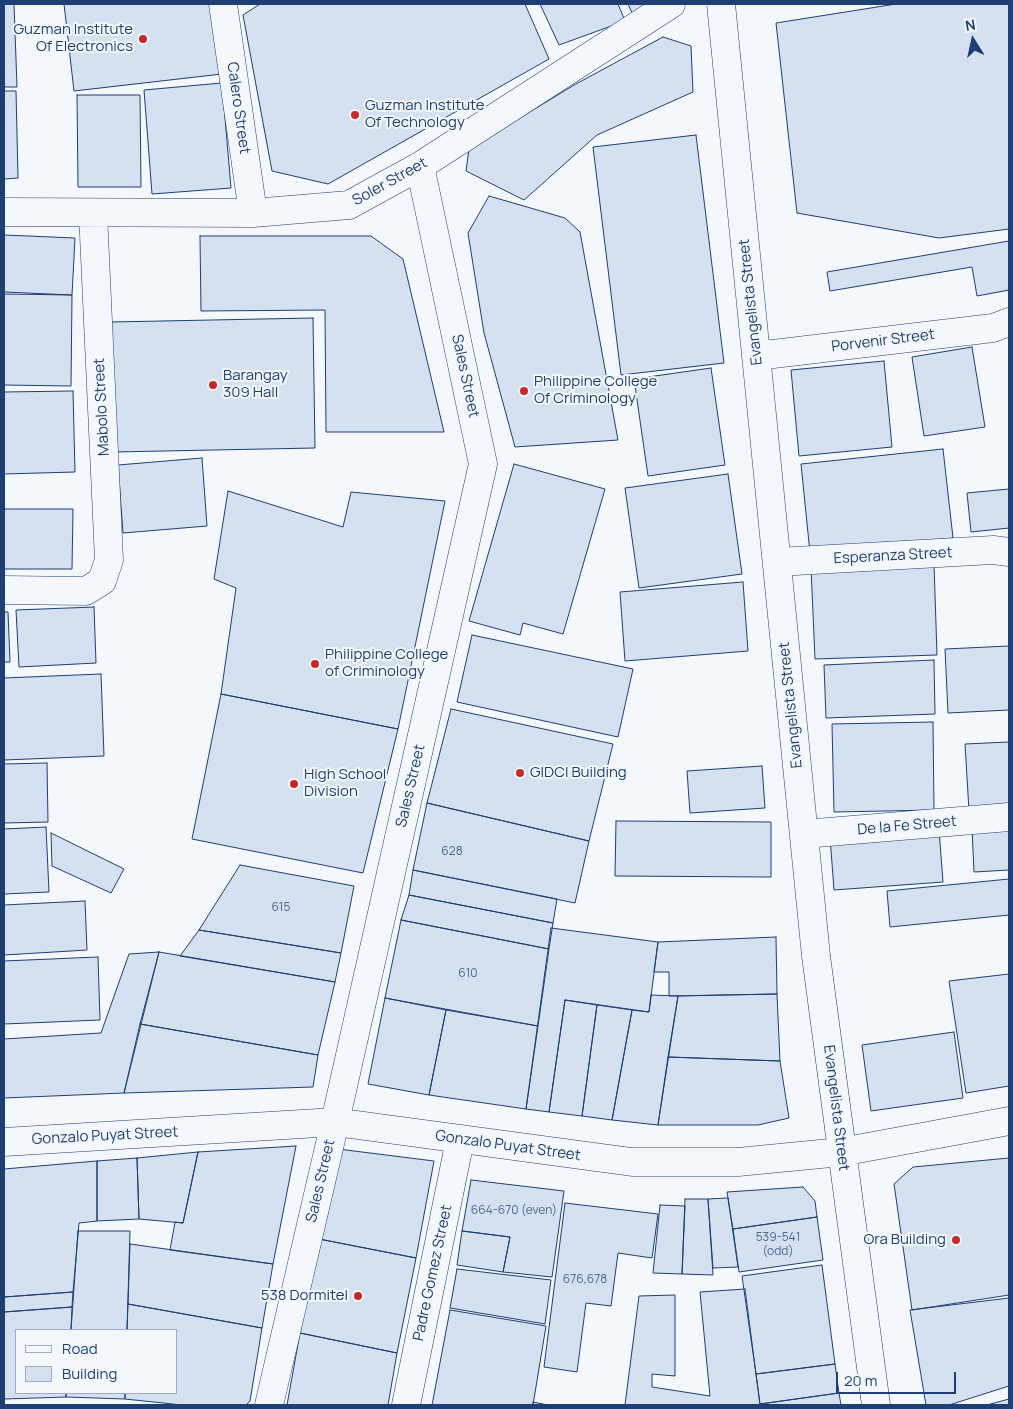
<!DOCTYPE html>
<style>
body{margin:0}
#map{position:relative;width:1013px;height:1409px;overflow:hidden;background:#f4f7fb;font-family:Manrope,sans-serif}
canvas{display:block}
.frame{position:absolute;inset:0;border:5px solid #1d3f73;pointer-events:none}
.legend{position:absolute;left:15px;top:1329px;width:162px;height:65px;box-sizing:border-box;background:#f4f7fb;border:1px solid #9eadc5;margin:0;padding:6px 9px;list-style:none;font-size:15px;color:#1d3f73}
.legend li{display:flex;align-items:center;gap:10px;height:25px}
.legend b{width:25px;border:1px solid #9eadc5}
.north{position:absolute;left:948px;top:15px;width:50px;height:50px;-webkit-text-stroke:4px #f4f7fb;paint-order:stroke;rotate:350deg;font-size:14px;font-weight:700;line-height:20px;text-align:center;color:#1d3f73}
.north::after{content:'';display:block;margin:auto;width:18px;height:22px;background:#1d3f73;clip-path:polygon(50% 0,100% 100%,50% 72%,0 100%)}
.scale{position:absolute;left:836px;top:1372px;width:120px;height:22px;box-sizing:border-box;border:2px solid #1d3f73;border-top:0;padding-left:6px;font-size:15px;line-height:18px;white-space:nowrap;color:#1d3f73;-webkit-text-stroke:4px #f4f7fb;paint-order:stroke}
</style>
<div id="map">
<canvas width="1013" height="1409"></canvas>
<div class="frame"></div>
<ul class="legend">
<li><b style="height:6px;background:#f4f7fb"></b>Road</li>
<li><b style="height:14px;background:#d5e0f0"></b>Building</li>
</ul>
<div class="north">N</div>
<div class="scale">20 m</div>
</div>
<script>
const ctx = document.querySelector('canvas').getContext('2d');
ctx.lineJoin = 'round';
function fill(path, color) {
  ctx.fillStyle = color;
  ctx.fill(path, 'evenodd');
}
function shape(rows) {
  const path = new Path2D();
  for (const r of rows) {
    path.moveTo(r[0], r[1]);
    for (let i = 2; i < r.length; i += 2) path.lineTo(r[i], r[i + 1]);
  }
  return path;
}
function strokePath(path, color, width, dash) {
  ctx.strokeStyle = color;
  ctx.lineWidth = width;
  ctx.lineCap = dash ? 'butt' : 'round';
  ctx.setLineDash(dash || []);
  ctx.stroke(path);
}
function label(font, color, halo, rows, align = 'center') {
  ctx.font = font + ' Manrope,sans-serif';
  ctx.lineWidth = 4;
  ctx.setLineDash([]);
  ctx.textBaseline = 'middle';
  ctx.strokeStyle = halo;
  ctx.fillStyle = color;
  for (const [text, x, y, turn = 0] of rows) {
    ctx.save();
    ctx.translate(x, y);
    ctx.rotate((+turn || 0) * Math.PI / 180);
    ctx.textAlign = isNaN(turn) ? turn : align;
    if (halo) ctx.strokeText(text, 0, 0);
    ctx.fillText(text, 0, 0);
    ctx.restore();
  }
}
const building = shape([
 [4,4,14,4,17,87,4,87,4,4],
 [64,4,214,4,222,74,74,91,64,4],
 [260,4,525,4,549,59,328,184,272,171,243,15,260,4],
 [540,4,618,4,625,21,559,45,540,4],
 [628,4,652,4,633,15,628,4],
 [896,4,1009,4,1009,229,939,238,797,213,776,23,896,4],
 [663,37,691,46,693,92,597,135,524,200,466,171,469,149,574,85,663,37],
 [222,83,231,188,152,194,144,90,222,83],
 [4,91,16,91,18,178,4,179,4,91],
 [77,95,140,95,141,187,78,187,77,95],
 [696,135,724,363,621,375,593,147,696,135],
 [489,196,565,218,580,232,618,440,515,447,484,333,468,233,489,196],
 [4,235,75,238,72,295,4,292,4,235],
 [200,236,371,236,403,259,444,432,326,432,325,310,201,311,200,236],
 [1009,241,1009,290,977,296,972,267,830,291,827,272,1009,241],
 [4,294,72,295,71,386,4,385,4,294],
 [313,318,315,448,113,452,111,322,313,318],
 [972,347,985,427,924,436,912,357,972,347],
 [884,361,892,447,799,456,791,370,884,361],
 [711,368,725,465,648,476,634,379,711,368],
 [73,391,75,472,4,474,4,392,73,391],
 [943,449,953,538,810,553,801,464,943,449],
 [202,458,207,526,123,533,118,465,202,458],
 [514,464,605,489,563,634,523,623,520,635,469,621,514,464],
 [728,474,742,574,639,588,625,488,728,474],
 [1009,489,1009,528,971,532,967,493,1009,489],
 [228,491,343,527,351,492,445,501,398,729,221,694,236,588,214,579,228,491],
 [4,509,73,509,72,569,4,569,4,509],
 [934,564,937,655,815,659,811,568,934,564],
 [743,582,748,651,625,661,620,592,743,582],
 [94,607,96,663,19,667,16,610,94,607],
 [4,612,8,612,10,662,4,662,4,612],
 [472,635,633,669,618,737,457,702,472,635],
 [1009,646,1009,710,948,713,945,649,1009,646],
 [934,660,935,714,826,718,824,665,934,660],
 [101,674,104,756,4,760,4,678,101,674],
 [221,694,398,729,363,873,192,839,221,694],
 [451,709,613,744,589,841,427,803,451,709],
 [933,722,934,810,834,812,832,724,933,722],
 [1009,742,1009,809,969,811,965,744,1009,742],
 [47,763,48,822,4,823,4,764,47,763],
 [762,766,765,808,690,813,687,771,762,766],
 [427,803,589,841,575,903,413,870,427,803],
 [616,821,771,822,771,877,615,876,616,821],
 [1009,826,1009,870,974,872,972,829,1009,826],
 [46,827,49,892,4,894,4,829,46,827],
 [939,830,943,882,834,890,830,837,939,830],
 [51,833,124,869,111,893,52,866,51,833],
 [240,865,354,886,341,953,199,930,240,865],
 [413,870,557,899,553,923,409,895,413,870],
 [1009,879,1009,915,890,927,887,891,1009,879],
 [409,895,553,923,549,949,401,920,409,895],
 [85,901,87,950,4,955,4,905,85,901],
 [401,920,549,949,538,1026,385,998,401,920],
 [551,928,658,942,649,1012,565,1000,549,1112,526,1109,551,928],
 [199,930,341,953,335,982,180,956,199,930],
 [776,937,777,994,669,996,669,972,654,972,658,942,776,937],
 [159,952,124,1093,4,1098,4,1039,101,1033,129,954,159,952],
 [159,952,335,982,318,1055,140,1024,159,952],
 [98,957,100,1020,4,1024,4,961,98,957],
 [1009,974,1009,1086,966,1093,949,981,1009,974],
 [777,994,780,1061,668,1057,678,996,777,994],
 [651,995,678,996,658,1125,612,1120,632,1010,649,1012,651,995],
 [385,998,446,1010,429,1095,368,1084,385,998],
 [565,1000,597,1005,582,1116,549,1112,565,1000],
 [597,1005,632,1010,612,1120,582,1116,597,1005],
 [446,1010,538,1026,526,1109,429,1095,446,1010],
 [140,1024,318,1055,313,1087,124,1093,140,1024],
 [954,1032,963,1098,871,1111,862,1045,954,1032],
 [668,1057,780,1061,789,1118,758,1125,658,1125,668,1057],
 [296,1146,273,1264,170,1250,175,1222,183,1223,198,1152,296,1146],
 [338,1149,434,1161,416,1258,319,1239,338,1149],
 [198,1152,183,1223,139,1219,137,1158,198,1152],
 [137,1158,139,1219,97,1221,97,1161,137,1158],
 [1009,1158,1009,1295,912,1310,894,1184,913,1167,1009,1158],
 [97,1161,97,1221,79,1223,73,1292,4,1297,4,1169,97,1161],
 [471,1180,564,1191,552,1277,503,1272,510,1237,462,1231,471,1180],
 [803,1187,815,1201,817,1217,733,1229,727,1192,803,1187],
 [728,1198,738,1267,713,1268,708,1199,728,1198],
 [685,1199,708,1199,713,1275,682,1274,685,1199],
 [565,1203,658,1214,652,1258,618,1253,611,1306,586,1303,577,1372,544,1367,565,1203],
 [660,1205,685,1206,682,1274,653,1273,660,1205],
 [817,1217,823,1260,739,1272,733,1229,817,1217],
 [78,1231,130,1231,127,1330,71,1330,78,1231],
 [462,1231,510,1237,503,1272,457,1265,462,1231],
 [319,1239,416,1258,397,1353,300,1333,319,1239],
 [130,1244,273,1264,262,1328,128,1304,130,1244],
 [822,1265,835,1364,756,1374,742,1276,822,1265],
 [457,1269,551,1280,545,1324,450,1308,457,1269],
 [745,1289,760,1405,625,1405,639,1296,675,1295,675,1376,652,1374,652,1387,710,1396,700,1292,745,1289],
 [73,1292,72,1307,4,1312,4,1297,73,1292],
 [1009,1298,1009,1386,949,1405,926,1405,910,1310,1009,1298],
 [128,1304,262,1328,250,1401,246,1405,182,1405,125,1399,125,1393,176,1393,176,1330,127,1330,128,1304],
 [72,1307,71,1330,16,1330,16,1393,66,1393,66,1397,4,1399,4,1312,72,1307],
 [450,1310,546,1326,533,1405,432,1405,450,1310],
 [300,1333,397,1353,388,1405,287,1405,300,1333],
 [835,1364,839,1393,760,1404,756,1374,835,1364],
 [66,1393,125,1393,125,1399,66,1397,66,1393],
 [839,1393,841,1405,760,1405,760,1404,839,1393],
 [1009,1399,1009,1405,987,1405,1009,1399],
 [533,1402,548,1405,533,1405,533,1402]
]);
fill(building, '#d5e0f0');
strokePath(building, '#1d3f73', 1);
const street = shape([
 [223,4,253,213],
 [721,4,816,956,876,1405],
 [4,212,253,213,349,205,420,166,671,4],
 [756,356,993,328,1009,322],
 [777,562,993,550,1009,552],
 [4,590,86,591,102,581,109,560,93,213],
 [804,834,1009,817],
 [4,1142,335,1122,632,1162,738,1162,841,1152,1009,1121],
 [269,1405,335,1122,483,464,420,166],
 [406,1405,460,1140]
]);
strokePath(street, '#1d3f73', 29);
strokePath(street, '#f4f7fb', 28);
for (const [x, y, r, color] of [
 [143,39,5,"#c62828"],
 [355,115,5,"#c62828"],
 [213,385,5,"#c62828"],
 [524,391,5,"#c62828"],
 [315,664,5,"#c62828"],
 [520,773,5,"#c62828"],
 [294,784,5,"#c62828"],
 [956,1240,5,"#c62828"],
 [358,1296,5,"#c62828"]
]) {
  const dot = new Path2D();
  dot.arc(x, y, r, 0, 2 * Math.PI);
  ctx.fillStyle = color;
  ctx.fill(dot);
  strokePath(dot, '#f4f7fb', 2);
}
label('12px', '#4b6792', null, [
 ["628",452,852],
 ["615",281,908],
 ["610",468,974],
 ["664-670 (even)",514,1211],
 ["539-541",778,1238],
 ["(odd)",778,1252],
 ["676,678",585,1280]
]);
label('15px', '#1d3f73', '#f4f7fb', [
 ["Guzman Institute",133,30,"right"],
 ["Of Electronics",133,47,"right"],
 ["Guzman Institute",365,106],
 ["Of Technology",365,123],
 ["Barangay",223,376],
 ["309 Hall",223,393],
 ["Philippine College",534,382],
 ["Of Criminology",534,399],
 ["Philippine College",325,655],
 ["of Criminology",325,672],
 ["GIDCI Building",530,773],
 ["High School",304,775],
 ["Division",304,792],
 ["Ora Building",946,1240,"right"],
 ["538 Dormitel",348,1296,"right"]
], 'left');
label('15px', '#1d3f73', '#f4f7fb', [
 ["Calero Street",238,108,82],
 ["Soler Street",390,182,-29],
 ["Evangelista Street",751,302,-96],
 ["Porvenir Street",883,341,-7],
 ["Sales Street",465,376,78],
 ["Mabolo Street",102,407,-93],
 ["Esperanza Street",893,556,-3],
 ["Evangelista Street",791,705,-96],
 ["Sales Street",411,786,-77],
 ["De la Fe Street",907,826,-5],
 ["Evangelista Street",836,1108,83],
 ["Gonzalo Puyat Street",105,1136,-3],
 ["Gonzalo Puyat Street",508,1146,8],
 ["Sales Street",321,1181,-77],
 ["Padre Gomez Street",433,1273,-78]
]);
</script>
